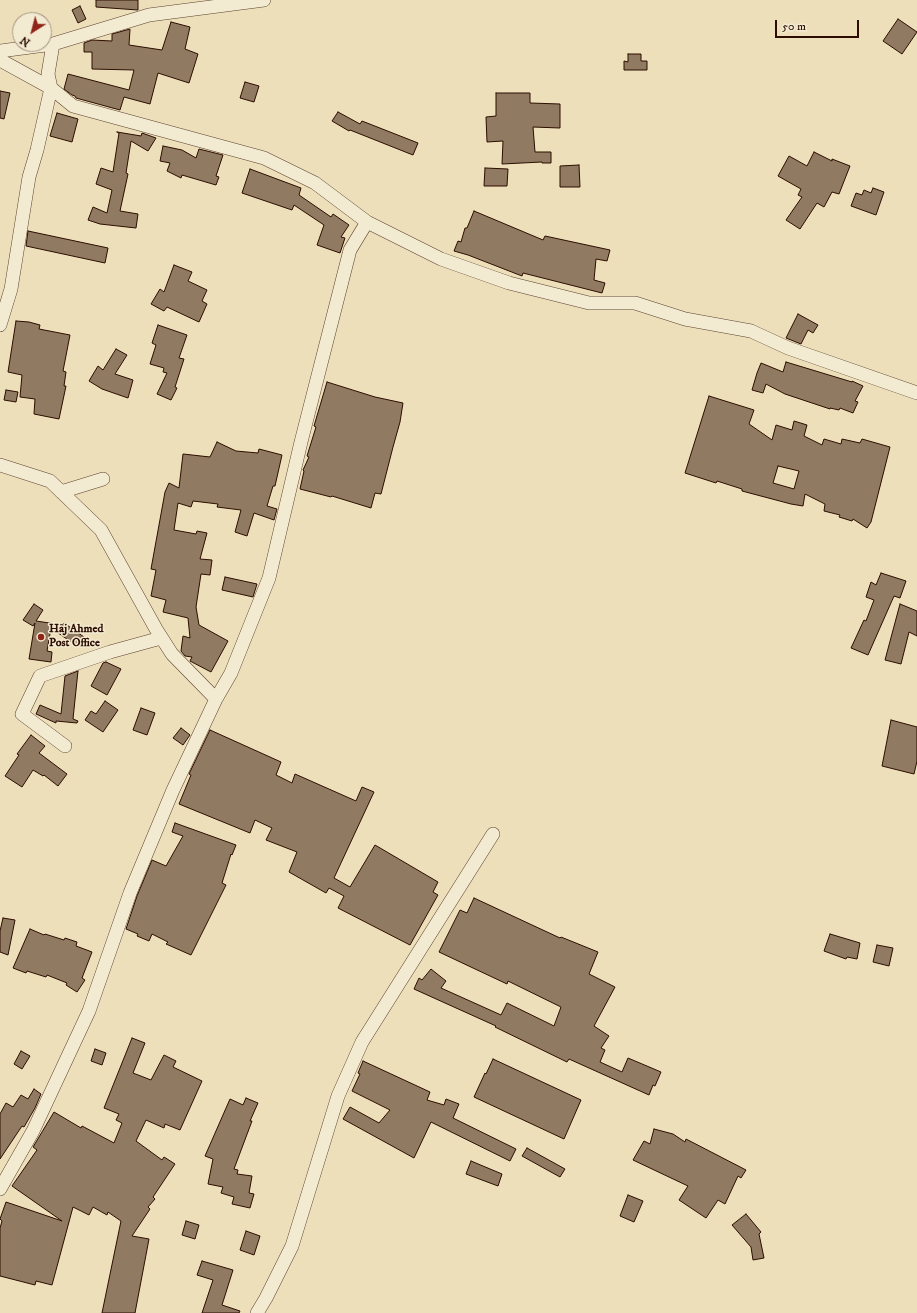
<!DOCTYPE html>
<style>
body{margin:0}
#map{position:relative;width:917px;height:1313px;overflow:hidden;background:#ecdfba;font-family:"IM FELL DW Pica",serif}
canvas{display:block}
.north{position:absolute;left:12px;top:12px;width:40px;height:40px;box-sizing:border-box;background:#f3ead2;border:1px solid #a3927e;border-radius:50%;rotate:216deg;font-size:11px;font-weight:700;line-height:16px;text-align:center;color:#2c0d00}
.north::after{content:'';display:block;margin:auto;width:14px;height:18px;background:#8f2418;clip-path:polygon(50% 0,100% 100%,50% 72%,0 100%)}
.scale{position:absolute;left:775px;top:20px;width:84px;height:18px;box-sizing:border-box;border:2px solid #2c0d00;border-top:0;padding-left:5px;font-size:12px;line-height:14px;white-space:nowrap;color:#2c0d00;-webkit-text-stroke:3px #f3ead2;paint-order:stroke}
</style>
<div id="map">
<canvas width="917" height="1313"></canvas>
<div class="north">N</div>
<div class="scale">50 m</div>
</div>
<script>
const ctx = document.querySelector('canvas').getContext('2d');
ctx.lineJoin = 'round';
function fill(path, color) {
  ctx.fillStyle = color;
  ctx.fill(path, 'evenodd');
}
function shape(rows) {
  const path = new Path2D();
  for (const r of rows) {
    path.moveTo(r[0], r[1]);
    for (let i = 2; i < r.length; i += 2) path.lineTo(r[i], r[i + 1]);
  }
  return path;
}
function strokePath(path, color, width, dash) {
  ctx.strokeStyle = color;
  ctx.lineWidth = width;
  ctx.lineCap = dash ? 'butt' : 'round';
  ctx.setLineDash(dash || []);
  ctx.stroke(path);
}
function label(font, color, halo, rows, align = 'center') {
  ctx.font = font + ' "IM FELL DW Pica",serif';
  ctx.lineWidth = 3;
  ctx.setLineDash([]);
  ctx.textBaseline = 'middle';
  ctx.strokeStyle = halo;
  ctx.fillStyle = color;
  for (const [text, x, y, turn = 0] of rows) {
    ctx.save();
    ctx.translate(x, y);
    ctx.rotate((+turn || 0) * Math.PI / 180);
    ctx.textAlign = isNaN(turn) ? turn : align;
    if (halo) ctx.strokeText(text, 0, 0);
    ctx.fillText(text, 0, 0);
    ctx.restore();
  }
}
const building = shape([
 [96,0,138,0,138,10,96,7,96,0],
 [80,6,86,19,78,23,72,10,80,6],
 [898,19,917,32,902,54,883,41,898,19],
 [171,22,190,27,185,49,198,54,189,83,158,73,150,104,124,97,120,110,76,98,75,96,72,95,64,89,68,74,129,90,134,70,92,69,92,52,84,52,84,43,92,40,112,41,112,34,130,29,129,45,162,50,171,22],
 [628,54,641,54,641,61,647,61,647,70,624,70,624,61,628,62,628,54],
 [245,82,259,86,254,102,240,98,245,82],
 [0,91,10,93,4,119,0,118,0,91],
 [496,93,530,93,530,103,560,104,560,128,533,127,535,152,551,152,551,163,542,163,542,162,502,164,503,141,487,142,486,117,496,116,496,93],
 [338,112,360,124,362,121,418,143,413,155,350,130,349,131,332,121,338,112],
 [57,113,78,119,72,142,50,136,57,113],
 [117,132,141,136,142,133,156,138,148,151,131,141,126,173,128,174,120,211,138,214,136,228,100,224,88,220,93,207,107,213,112,190,96,184,101,168,113,172,119,133,117,132],
 [163,146,182,150,196,158,199,149,223,155,216,176,219,177,216,185,182,175,181,178,167,171,170,163,160,161,163,146],
 [814,152,832,161,832,159,850,166,839,194,832,192,824,207,817,203,800,229,786,220,802,197,798,195,801,189,778,176,789,156,807,166,814,152],
 [579,165,580,187,560,187,560,166,579,165],
 [485,168,508,169,507,186,484,186,485,168],
 [250,169,301,188,299,195,331,217,333,214,349,225,341,237,345,238,340,253,317,245,324,225,294,205,292,210,242,193,250,169],
 [873,188,884,192,876,215,851,206,856,193,862,195,864,190,871,193,873,188],
 [474,211,543,240,545,236,610,250,607,261,596,259,594,280,605,283,602,293,523,273,522,276,468,255,454,251,458,241,461,242,465,228,467,228,474,211],
 [28,231,108,248,105,263,26,246,28,231],
 [174,265,192,272,188,281,207,290,202,301,207,304,199,322,167,307,164,311,151,304,160,289,164,292,174,265],
 [798,314,818,325,813,333,808,330,801,344,786,338,798,314],
 [16,321,29,322,40,325,39,329,70,335,63,371,66,372,64,386,66,386,59,419,34,414,35,399,20,397,22,375,8,372,16,321],
 [158,325,187,335,179,358,184,359,175,387,177,388,171,400,157,394,167,373,163,372,164,368,150,364,156,345,152,343,158,325],
 [116,349,127,355,115,374,133,380,128,398,102,389,89,381,98,366,103,370,116,349],
 [786,362,852,382,852,381,863,386,855,401,858,402,853,413,840,408,839,410,830,408,830,409,785,394,766,384,763,393,752,390,757,373,761,363,783,372,786,362],
 [327,382,375,397,403,403,400,422,393,447,381,494,375,493,371,508,332,496,331,497,300,489,304,471,303,470,309,457,307,456,316,427,314,426,327,382],
 [6,390,18,392,16,402,4,400,6,390],
 [709,396,754,410,749,424,772,440,776,425,792,430,794,421,807,425,804,436,822,445,824,439,841,444,842,439,860,443,862,439,890,447,871,522,867,528,853,519,852,521,839,517,840,515,824,511,825,504,805,494,803,506,791,504,742,491,742,489,717,481,716,483,685,473,709,396],
 [778,466,799,471,794,489,773,483,778,466],
 [217,442,236,451,258,453,259,449,282,455,275,486,273,486,267,506,277,509,274,520,254,513,247,536,235,532,241,510,217,507,218,504,193,501,191,507,178,503,174,530,196,534,197,531,207,533,200,559,212,560,210,575,201,574,196,607,199,625,228,641,211,672,190,661,192,657,185,656,181,651,183,636,190,638,188,618,163,612,166,600,151,596,156,570,151,569,165,492,169,483,179,488,183,454,210,457,217,442],
 [881,573,906,581,900,598,894,596,868,655,851,648,864,620,866,621,874,600,866,597,871,582,876,585,881,573],
 [225,577,257,584,253,597,222,590,225,577],
 [34,604,43,610,36,621,63,625,64,623,84,637,77,646,51,628,47,651,52,652,51,662,29,659,35,623,33,626,23,620,34,604],
 [900,604,917,611,917,636,909,632,901,664,885,660,900,604],
 [106,662,121,669,107,695,91,686,103,663,106,662],
 [78,671,73,719,78,721,77,723,56,721,56,723,36,714,40,705,61,714,65,676,78,671],
 [105,701,118,710,103,732,85,720,91,711,96,714,105,701],
 [141,708,155,713,147,735,133,730,141,708],
 [891,720,917,727,917,761,914,774,882,766,891,720],
 [181,728,190,735,183,745,173,738,181,728],
 [210,730,281,762,276,775,292,783,295,774,356,801,362,787,374,792,334,878,350,887,375,845,438,882,433,892,438,895,410,945,338,908,344,896,329,888,326,893,289,872,297,852,266,840,272,828,255,820,250,833,179,804,191,775,189,774,210,730],
 [31,735,45,746,39,753,67,774,58,786,44,775,43,776,33,770,22,787,5,776,19,755,17,754,31,735],
 [175,823,236,845,232,855,231,854,222,883,226,885,191,955,166,944,168,942,152,934,149,941,137,936,138,934,126,929,137,896,152,860,166,866,183,836,172,832,175,823],
 [474,898,560,938,561,937,598,952,589,974,615,987,594,1026,609,1036,601,1048,605,1050,600,1062,622,1072,628,1058,661,1072,655,1086,653,1085,649,1095,569,1059,567,1062,495,1027,496,1026,414,989,419,978,422,980,431,969,446,981,441,988,501,1015,507,1003,554,1026,561,1007,508,981,507,984,439,952,460,910,467,913,474,898],
 [3,918,15,920,8,955,0,952,0,931,3,918],
 [30,929,44,935,45,934,64,940,65,938,77,942,76,946,92,952,82,978,85,980,77,992,66,985,67,983,47,975,46,977,27,971,26,973,13,968,30,929],
 [830,934,860,943,857,959,847,957,846,959,824,951,830,934],
 [877,945,893,948,889,966,873,962,877,945],
 [132,1038,145,1043,133,1073,151,1080,164,1055,176,1061,173,1067,202,1081,180,1130,165,1124,164,1128,146,1120,136,1141,162,1160,164,1157,175,1164,153,1197,155,1199,148,1207,150,1209,132,1236,149,1239,135,1313,102,1313,121,1221,108,1212,107,1215,93,1207,89,1215,73,1207,52,1285,36,1281,35,1285,0,1276,0,1228,2,1221,0,1219,6,1202,62,1221,12,1186,37,1150,33,1147,54,1112,81,1128,82,1126,114,1143,122,1123,116,1120,119,1114,104,1108,132,1038],
 [95,1049,106,1053,102,1065,91,1061,95,1049],
 [21,1051,30,1056,22,1069,14,1064,21,1051],
 [493,1059,581,1100,564,1139,474,1097,485,1073,486,1074,493,1059],
 [363,1061,430,1092,427,1100,444,1105,446,1099,459,1104,453,1118,516,1149,510,1161,431,1122,414,1158,343,1119,350,1107,379,1123,390,1110,352,1091,360,1074,358,1073,363,1061],
 [34,1089,41,1094,35,1108,24,1127,22,1126,0,1159,0,1114,6,1103,13,1107,21,1095,28,1099,34,1089],
 [246,1098,258,1103,250,1121,252,1121,234,1169,238,1170,237,1174,252,1176,249,1193,254,1194,250,1208,232,1204,234,1197,221,1193,223,1187,208,1184,213,1159,205,1156,230,1099,243,1105,246,1098],
 [654,1129,673,1134,685,1142,686,1139,746,1170,741,1178,738,1176,725,1204,718,1200,706,1218,679,1200,688,1186,633,1160,644,1141,650,1144,654,1129],
 [527,1148,565,1169,560,1177,522,1156,527,1148],
 [471,1161,502,1174,498,1186,466,1174,471,1161],
 [628,1195,643,1201,634,1222,620,1216,628,1195],
 [746,1214,761,1232,759,1234,764,1258,753,1260,751,1247,732,1225,746,1214],
 [186,1221,199,1225,195,1239,182,1235,186,1221],
 [246,1231,260,1236,254,1255,240,1250,246,1231],
 [202,1261,233,1270,222,1305,240,1311,239,1313,202,1313,213,1280,197,1275,202,1261]
]);
fill(building, '#907a61');
strokePath(building, '#2c0d00', 1);
const minor = shape([
 [53,44,48,74,51,88,73,106,264,158,315,183,367,222,441,259,509,283,589,303,635,303,685,319,751,331,788,348,917,393],
 [0,51,53,44,149,15,264,0],
 [0,60,51,88,37,150,29,177,11,289,0,325],
 [0,465,50,481,101,530,156,629,172,654,216,699],
 [61,492,103,479],
 [65,746,22,714,40,676,110,652,161,638],
 [0,1189,33,1131,89,1011,130,893,173,790,216,699,231,673,269,578,301,442,350,250,367,222],
 [257,1313,266,1298,292,1246,338,1096,362,1042,493,834]
]);
strokePath(minor, '#5c422e', 14);
strokePath(minor, '#f3ead2', 13);
for (const [x, y, r, color] of [
 [41,637,4,"#8f2418"]
]) {
  const dot = new Path2D();
  dot.arc(x, y, r, 0, 2 * Math.PI);
  ctx.fillStyle = color;
  ctx.fill(dot);
  strokePath(dot, '#f3ead2', 1.5);
}
label('bold 12px', '#2c0d00', '#f3ead2', [
 ["Haj Ahmed",49,630],
 ["Post Office",49,644]
], 'left');
</script>
